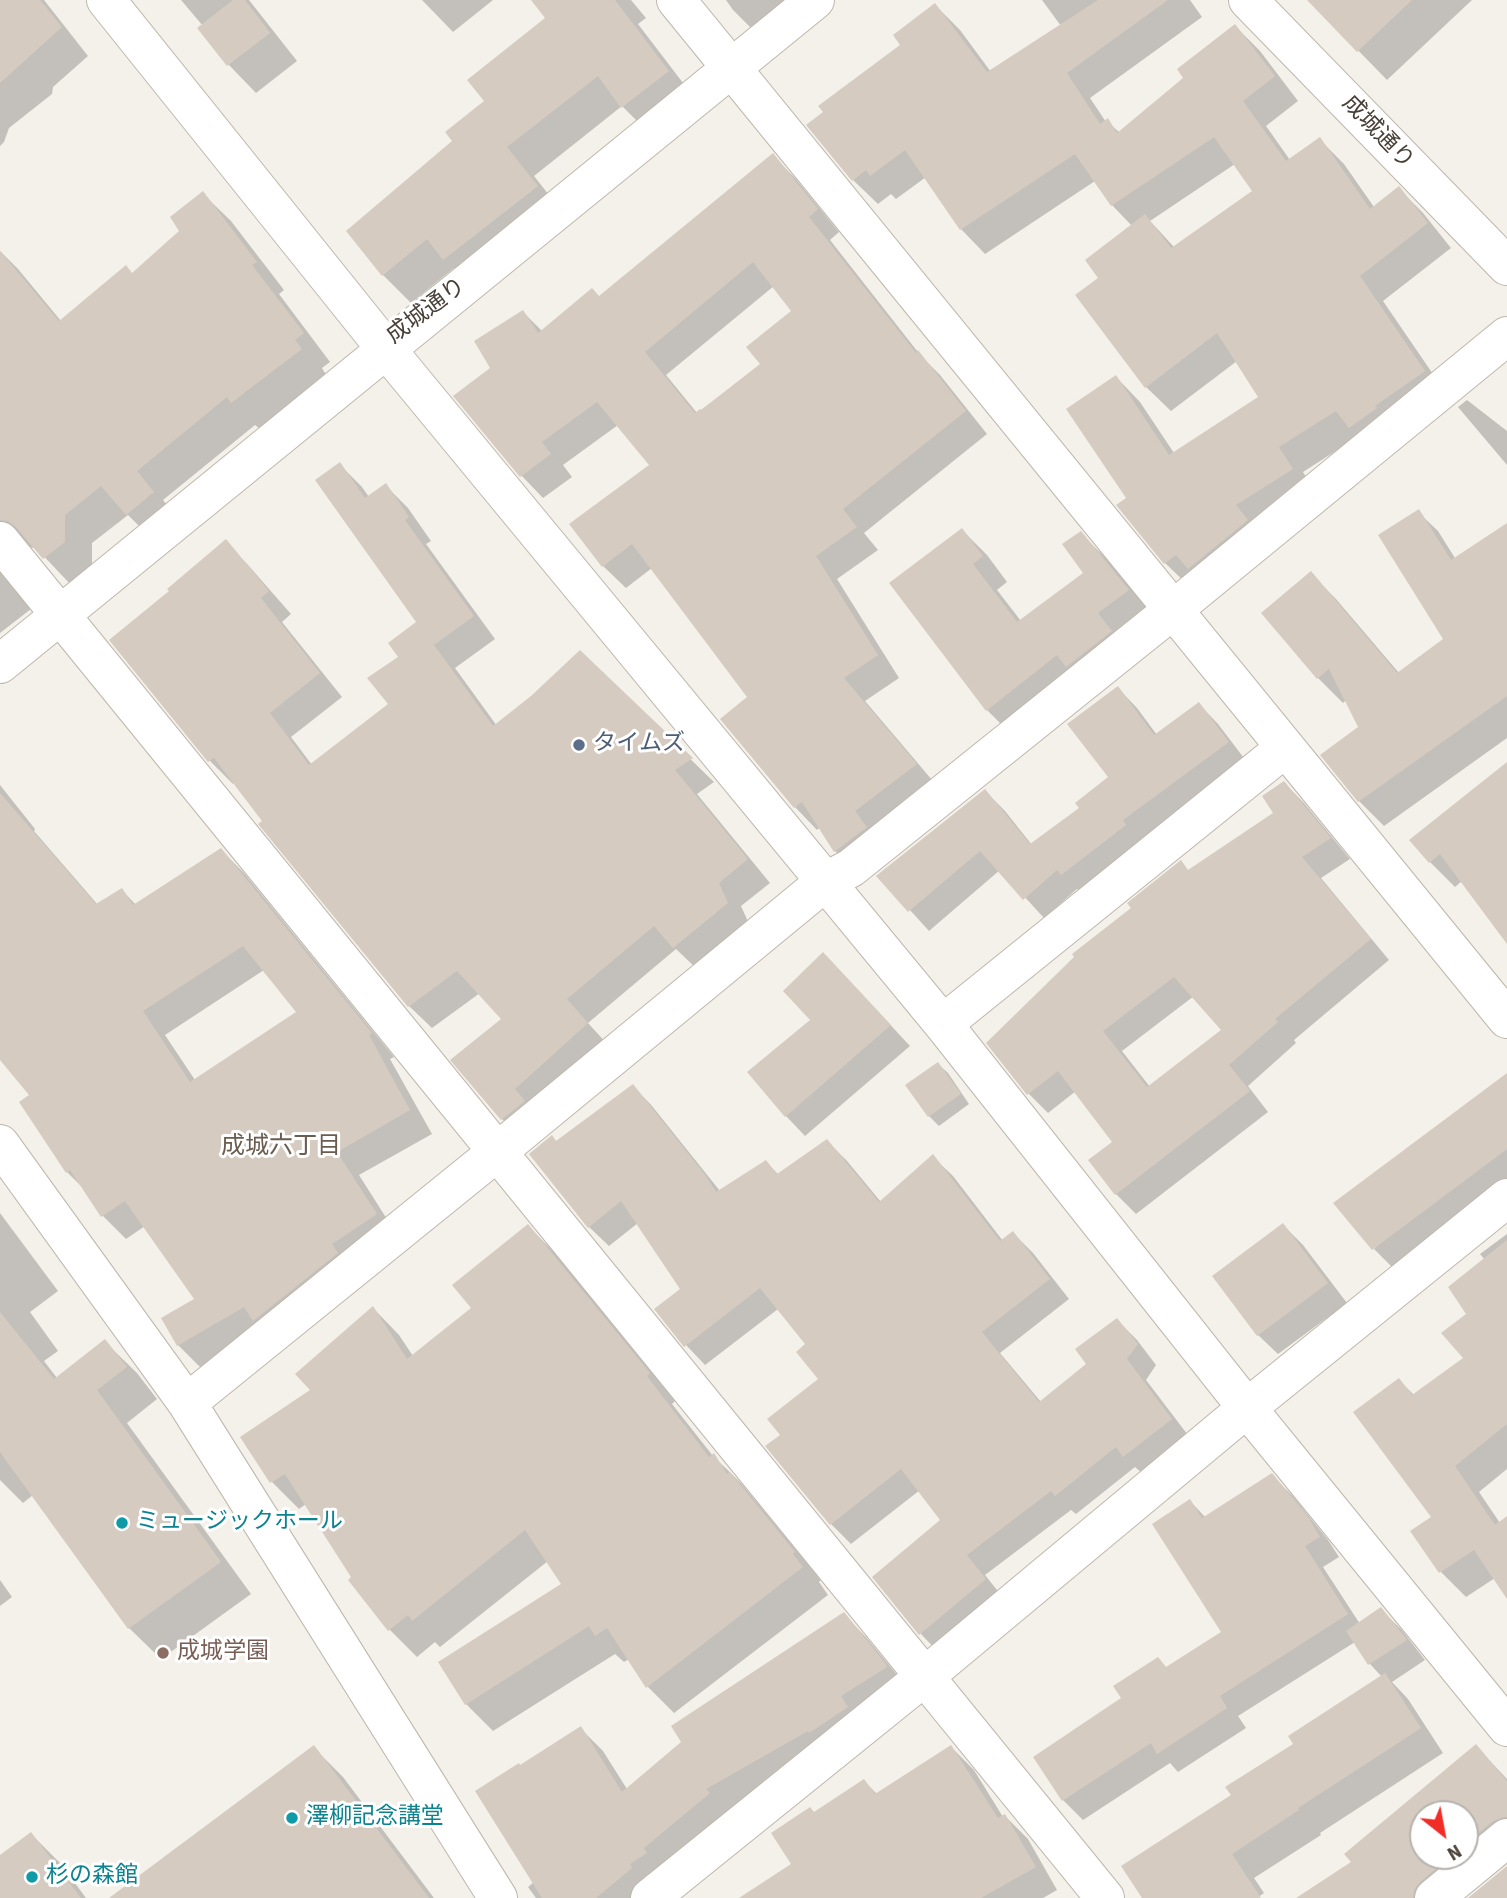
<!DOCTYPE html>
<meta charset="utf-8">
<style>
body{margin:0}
#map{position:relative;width:1507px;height:1898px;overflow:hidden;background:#f4f0ea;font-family:"Source Sans 3",sans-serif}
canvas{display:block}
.north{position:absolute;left:1409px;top:1800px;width:70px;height:70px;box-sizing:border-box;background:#fff;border:2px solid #b6b3af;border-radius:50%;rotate:149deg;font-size:19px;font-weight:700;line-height:28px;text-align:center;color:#484038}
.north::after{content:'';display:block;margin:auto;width:24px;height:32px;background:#f02d26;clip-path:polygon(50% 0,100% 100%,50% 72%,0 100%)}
</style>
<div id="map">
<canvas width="1507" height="1898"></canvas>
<div class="north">N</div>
</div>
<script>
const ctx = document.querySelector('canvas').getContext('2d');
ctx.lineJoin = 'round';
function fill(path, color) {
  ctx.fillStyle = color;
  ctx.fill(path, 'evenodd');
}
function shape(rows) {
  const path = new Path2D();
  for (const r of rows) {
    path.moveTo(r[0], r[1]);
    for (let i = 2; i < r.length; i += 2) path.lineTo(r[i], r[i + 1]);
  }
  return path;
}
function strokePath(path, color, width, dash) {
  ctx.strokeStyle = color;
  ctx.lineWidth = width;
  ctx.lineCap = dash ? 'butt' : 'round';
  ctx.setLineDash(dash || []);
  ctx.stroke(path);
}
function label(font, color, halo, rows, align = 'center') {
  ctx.font = font + ' "Source Sans 3","Noto Sans JP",sans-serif';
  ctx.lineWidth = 6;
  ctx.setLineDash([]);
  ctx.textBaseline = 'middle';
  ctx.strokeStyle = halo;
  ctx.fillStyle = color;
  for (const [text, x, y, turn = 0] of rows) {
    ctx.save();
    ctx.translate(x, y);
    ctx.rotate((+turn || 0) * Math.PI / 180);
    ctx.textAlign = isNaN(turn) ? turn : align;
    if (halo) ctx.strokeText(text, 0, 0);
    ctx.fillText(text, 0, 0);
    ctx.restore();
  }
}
fill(shape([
 [0,0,44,0,88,56,53,87,52,94,9,128,4,142,0,146],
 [181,0,249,0,297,61,256,93,229,65,200,28,203,26],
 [422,0,493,0,453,32],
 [533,0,631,0,646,18,638,24,696,100,650,134,622,106,534,176,564,214,472,287,454,268,411,303,383,275,348,231,454,141,486,101,548,18],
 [726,0,788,0,755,32,733,10],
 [1042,0,1190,0,1202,17,1090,98,1106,122,1107,121,1120,133,1186,78,1235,26,1260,51,1298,101,1266,126,1290,160,1320,140,1344,164,1374,207,1399,189,1423,213,1451,248,1383,301,1448,396,1359,436,1303,472,1317,494,1190,587,1165,563,1129,498,1116,377,1140,402,1174,453,1260,398,1237,361,1171,411,1146,387,1101,279,1132,226,1112,205,1095,181,985,254,961,229,926,177,896,199,891,194,878,204,853,180,903,45,935,5,960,30,991,72,1061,26],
 [1235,164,1254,191,1175,248,1150,221],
 [1313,0,1472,0,1387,80,1311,2],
 [773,156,795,178,839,232,830,240,921,356,940,375,987,434,864,533,878,550,837,579,899,678,865,701,938,787,858,873,835,851,820,827,817,830,795,807,749,697,652,568,626,588,603,566,651,465,618,425,563,465,572,477,543,498,521,475,493,368,523,312,542,331,600,298],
 [774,286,794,311,762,365,697,413,666,375],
 [203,194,231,221,284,290,279,294,330,362,322,368,328,378,260,429,255,425,163,500,180,521,155,542,128,515,92,543,92,570,72,586,36,548,25,547,6,574,11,585,31,609,0,633,0,251,18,269,61,321,133,275,182,232],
 [1467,400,1507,431,1507,465,1458,407],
 [340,465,362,487,369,497,386,486,408,508,431,541,426,544,495,639,455,668,497,726,532,697,580,652,714,782,697,794,770,883,741,906,750,926,698,970,676,949,588,1023,609,1046,525,1142,502,1119,453,1060,504,1020,480,993,432,1028,409,1006,234,782,233,784,210,761,111,640,171,591,226,542,248,565,291,614,282,622,342,697,291,737,312,765,390,705,400,657,418,622],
 [1418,512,1438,531,1465,574,1410,583],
 [962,530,987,555,1007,582,997,590,1021,621,1085,573,1080,533,1106,558,1153,616,1012,735,987,710],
 [1311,574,1336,599,1399,673,1446,639,1507,574,1507,738,1384,826,1359,801,1360,728,1346,700,1343,703,1318,678],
 [1118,688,1137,708,1157,735,1199,704,1218,724,1247,762,1082,893,1077,889,1044,918,1000,870,929,931,879,876,985,791,1005,811,1032,845,1082,808,1110,777],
 [1507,764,1507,936,1462,881,1455,887,1430,862],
 [1284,783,1304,803,1350,859,1321,878,1389,960,1294,1040,1296,1043,1248,1086,1268,1112,1136,1214,1116,1194,1114,1142,1076,1091,1048,1113,1028,1093,1189,872,1276,814],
 [1194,996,1224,1030,1150,1087,1122,1051],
 [0,785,35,829,34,831,98,905,122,890,136,905,221,850,244,873,394,1057,390,1059,432,1134,359,1175,399,1238,201,1368,178,1345,197,1300,145,1226,126,1239,103,1216,84,1189,67,1172,32,1096,0,1057],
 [264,970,299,1013,195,1080,165,1035],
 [843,974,910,1046,805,1136,786,1116,812,1020],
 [938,1064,948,1073,969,1104,939,1126,929,1116],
 [633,1086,652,1106,720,1191,766,1162,779,1175,827,1141,847,1161,881,1202,933,1157,953,1176,1003,1241,1013,1233,1033,1253,1069,1299,1000,1353,1041,1402,1089,1364,1117,1320,1137,1340,1156,1365,1146,1380,1191,1439,1144,1475,1135,1467,1076,1514,1071,1510,985,1575,1005,1600,940,1654,921,1634,874,1577,942,1520,920,1490,851,1544,831,1524,783,1436,820,1380,807,1345,778,1309,705,1365,686,1345,682,1290,638,1223,609,1246,589,1227,556,1142],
 [1507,1096,1507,1184,1393,1268,1374,1249],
 [0,1213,58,1291,30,1312,58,1351,44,1361,57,1378,105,1342,137,1373,157,1399,127,1423,251,1594,161,1659,129,1628,33,1495,23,1503,0,1480],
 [1283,1225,1303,1245,1347,1303,1278,1354,1258,1335],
 [528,1226,555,1253,675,1401,672,1404,713,1456,741,1483,821,1580,819,1582,828,1595,674,1713,647,1686,629,1659,624,1662,615,1654,493,1731,466,1704,563,1584,548,1561,440,1647,435,1642,417,1657,390,1630,351,1580,354,1578,306,1504,299,1509,272,1482,242,1437,313,1391,373,1308,399,1335,413,1356,473,1308],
 [1507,1234,1507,1469,1479,1492,1500,1523,1507,1518,1507,1595,1495,1578,1466,1597,1441,1572,1413,1532,1434,1517,1399,1380,1415,1396,1465,1359,1468,1314,1485,1260,1480,1254],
 [1272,1476,1292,1495,1328,1540,1339,1557,1323,1567,1360,1624,1381,1610,1401,1629,1425,1660,1392,1682,1408,1699,1443,1753,1320,1833,1321,1835,1254,1878,1264,1893,1257,1898,1144,1898,1295,1745,1382,1677,1370,1664,1355,1642,1238,1716,1246,1728,1178,1772,1170,1763,1083,1820,1063,1800,1035,1757,1123,1698,1158,1659,1167,1668,1224,1633,1190,1501,1206,1518],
 [0,1580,12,1597,0,1606],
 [844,1615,866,1637,908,1688,644,1898,536,1898,528,1887,534,1882,521,1767,581,1729,603,1751,627,1789],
 [1476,1746,1507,1779,1507,1851,1445,1898,1299,1898,1353,1862],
 [1423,1814,1465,1814,1465,1856,1423,1856],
 [951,1747,974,1770,1003,1817,1005,1816,1028,1839,1057,1890,1043,1898,751,1898,793,1864,815,1814,864,1781,877,1794],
 [314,1748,343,1777,434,1898,112,1898],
 [31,1834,60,1863,86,1898,0,1898,0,1858]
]), '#0003');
fill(shape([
 [0,0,40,0,62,27,0,83],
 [233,0,245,0,270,33,227,66,197,28],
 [531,0,615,0,669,71,621,108,598,76,507,147,538,186,443,260,427,239,382,276,346,231,452,141,445,132,484,101,467,80,545,18],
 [1098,0,1168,0,1067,73,1100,124,1108,118,1117,133,1183,78,1177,69,1235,24,1275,76,1243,101,1286,161,1320,137,1370,209,1399,186,1428,223,1360,276,1425,371,1375,406,1377,408,1349,428,1336,411,1279,447,1293,469,1236,505,1248,520,1188,569,1176,555,1164,564,1116,505,1126,498,1066,409,1116,375,1169,455,1258,397,1217,333,1145,388,1075,295,1098,278,1085,260,1145,214,1171,248,1252,191,1214,137,1111,206,1075,154,960,230,905,150,870,176,866,170,852,181,806,125,823,112,818,106,900,45,893,35,935,3,987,72],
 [1307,0,1412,0,1357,52],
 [773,153,818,209,809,217,916,353,918,350,966,411,843,509,857,527,816,556,878,655,844,678,917,764,855,811,867,827,834,852,802,802,794,808,720,719,747,697,632,544,602,567,569,524,649,465,597,402,542,442,551,454,520,477,453,396,490,368,474,341,523,310,538,333,592,288,599,296],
 [753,262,791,311,746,347,760,364,701,410,700,409,695,413,645,352],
 [203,191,257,262,252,265,304,333,295,340,302,349,231,403,227,397,137,471,154,492,126,515,101,486,65,515,65,542,43,559,16,527,8,521,0,520,0,251,59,321,126,265,132,273,179,231,170,217],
 [340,462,365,498,386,483,409,517,405,520,474,616,434,645,493,726,531,696,580,650,693,758,675,770,748,859,719,883,728,903,673,948,654,926,567,999,588,1023,515,1089,525,1101,501,1120,450,1060,501,1019,457,971,408,1007,258,824,262,821,214,758,208,762,109,640,169,591,167,589,226,539,269,591,261,598,320,673,270,713,309,765,388,704,367,678,398,657,388,643,416,622,315,480],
 [1419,509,1451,560,1507,523,1507,696,1358,802,1320,755,1358,727,1329,669,1317,679,1261,613,1311,571,1397,673,1443,639,1378,535],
 [962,528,983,556,973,564,1017,622,1083,573,1062,544,1081,531,1129,590,1098,613,1112,631,1066,667,1057,655,986,711,889,583],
 [1118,686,1154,735,1199,702,1229,742,1123,820,1126,825,1061,875,1057,870,1023,900,980,851,908,912,876,876,985,789,1030,844,1079,808,1075,803,1108,777,1067,724],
 [1507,762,1507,944,1440,854,1429,863,1409,840],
 [1284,781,1331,838,1302,857,1371,939,1275,1019,1278,1022,1229,1065,1250,1091,1115,1195,1088,1160,1112,1142,1058,1071,1027,1095,986,1043,1074,957,1072,954,1131,908,1127,903,1181,860,1188,870,1273,813,1262,796],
 [1174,977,1221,1030,1147,1087,1103,1031],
 [0,793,96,904,122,888,133,905,221,848,372,1033,369,1035,410,1110,337,1152,377,1214,332,1244,338,1253,253,1321,244,1307,177,1346,161,1318,194,1299,125,1201,101,1217,70,1170,66,1173,19,1102,29,1095,0,1060],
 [243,946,296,1012,190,1082,143,1011],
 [823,952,891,1025,785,1117,747,1072,810,1020,783,991],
 [938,1062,961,1094,928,1117,905,1085],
 [1507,1073,1507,1149,1372,1250,1333,1203],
 [633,1084,706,1176,716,1192,766,1160,777,1174,827,1139,879,1202,933,1154,1000,1241,1013,1231,1050,1279,982,1332,1039,1402,1086,1364,1075,1349,1117,1318,1138,1344,1127,1359,1172,1419,1123,1457,1116,1447,1055,1496,1051,1491,967,1555,986,1579,919,1635,872,1577,940,1520,901,1469,830,1525,765,1446,780,1435,767,1419,818,1379,796,1352,805,1344,760,1288,684,1347,654,1309,680,1289,621,1201,588,1228,529,1154,552,1135,556,1141],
 [1283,1223,1328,1283,1257,1336,1212,1276],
 [528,1224,650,1373,647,1376,709,1457,714,1453,727,1474,730,1472,795,1552,793,1554,803,1567,646,1688,607,1628,595,1636,589,1626,465,1705,438,1662,561,1584,525,1530,412,1621,408,1615,388,1631,348,1580,351,1577,285,1474,270,1483,240,1437,310,1390,295,1374,373,1306,407,1359,471,1308,452,1285],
 [1507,1240,1507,1424,1455,1466,1495,1525,1507,1516,1507,1599,1474,1550,1439,1573,1410,1531,1431,1517,1353,1412,1399,1378,1412,1395,1463,1358,1441,1333,1466,1314,1448,1287],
 [0,1312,54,1379,105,1339,127,1367,97,1390,221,1562,128,1629,0,1452],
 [1272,1473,1309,1518,1320,1537,1305,1546,1348,1614,1220,1696,1227,1708,1157,1754,1151,1743,1062,1801,1033,1757,1121,1698,1113,1686,1158,1657,1166,1667,1221,1632,1152,1524,1190,1499,1202,1518],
 [1381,1607,1407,1640,1368,1665,1346,1631],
 [844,1612,886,1664,887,1667,841,1696,848,1707,809,1733,808,1731,706,1789,710,1793,644,1848,647,1853,630,1864,632,1868,596,1898,542,1898,475,1791,519,1763,520,1765,581,1726,622,1792,681,1742,671,1726],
 [1385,1673,1421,1728,1298,1808,1299,1810,1232,1854,1261,1898,1142,1898,1121,1866,1231,1795,1225,1787,1293,1744,1288,1736],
 [1476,1744,1507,1781,1507,1817,1503,1817,1493,1821,1465,1844,1465,1814,1423,1814,1423,1856,1451,1856,1420,1882,1414,1890,1413,1898,1296,1898,1351,1862,1344,1854],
 [314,1745,429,1898,109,1898],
 [951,1745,998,1818,1005,1814,1036,1867,981,1898,739,1898,791,1864,771,1833,810,1807,814,1812,864,1779,875,1794],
 [31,1832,81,1898,0,1898,0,1855],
 [1507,1866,1507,1898,1468,1898]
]), '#d5cbc0');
const minor = shape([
 [106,0,386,349,943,1024,1247,1408,1507,1727],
 [676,0,1507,1019],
 [1248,0,1507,266],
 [0,541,1105,1898],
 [0,664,815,0],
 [943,1024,1285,748],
 [0,1144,187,1403,498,1898],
 [187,1403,497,1152,826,881,851,868,1174,609,1507,336],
 [650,1898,924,1677,1247,1408,1507,1198],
 [1434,1898,1507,1838]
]);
strokePath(minor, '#bfb7ad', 40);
strokePath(minor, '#fff', 38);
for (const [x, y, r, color] of [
 [579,745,7,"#5c6f8a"],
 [122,1523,7,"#0f9aa8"],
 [163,1653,7,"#8d6e63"],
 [292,1818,7,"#0f9aa8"],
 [32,1877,7,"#0f9aa8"]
]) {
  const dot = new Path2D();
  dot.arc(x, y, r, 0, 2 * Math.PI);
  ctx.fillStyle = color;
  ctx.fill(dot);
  strokePath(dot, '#fff', 2.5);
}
label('23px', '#484038', '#fff', [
 ["成城通り",1377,133,46],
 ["成城通り",427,312,-37]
]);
label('23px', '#4e5e75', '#fff', [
 ["タイムズ",593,745]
], 'left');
label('23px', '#0d838f', '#fff', [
 ["ミュージックホール",136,1523],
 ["澤柳記念講堂",306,1818],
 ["杉の森館",46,1877]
], 'left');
label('23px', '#785e54', '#fff', [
 ["成城学園",177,1653]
], 'left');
label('24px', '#6a5d50', '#fff', [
 ["成城六丁目",281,1148]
]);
</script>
